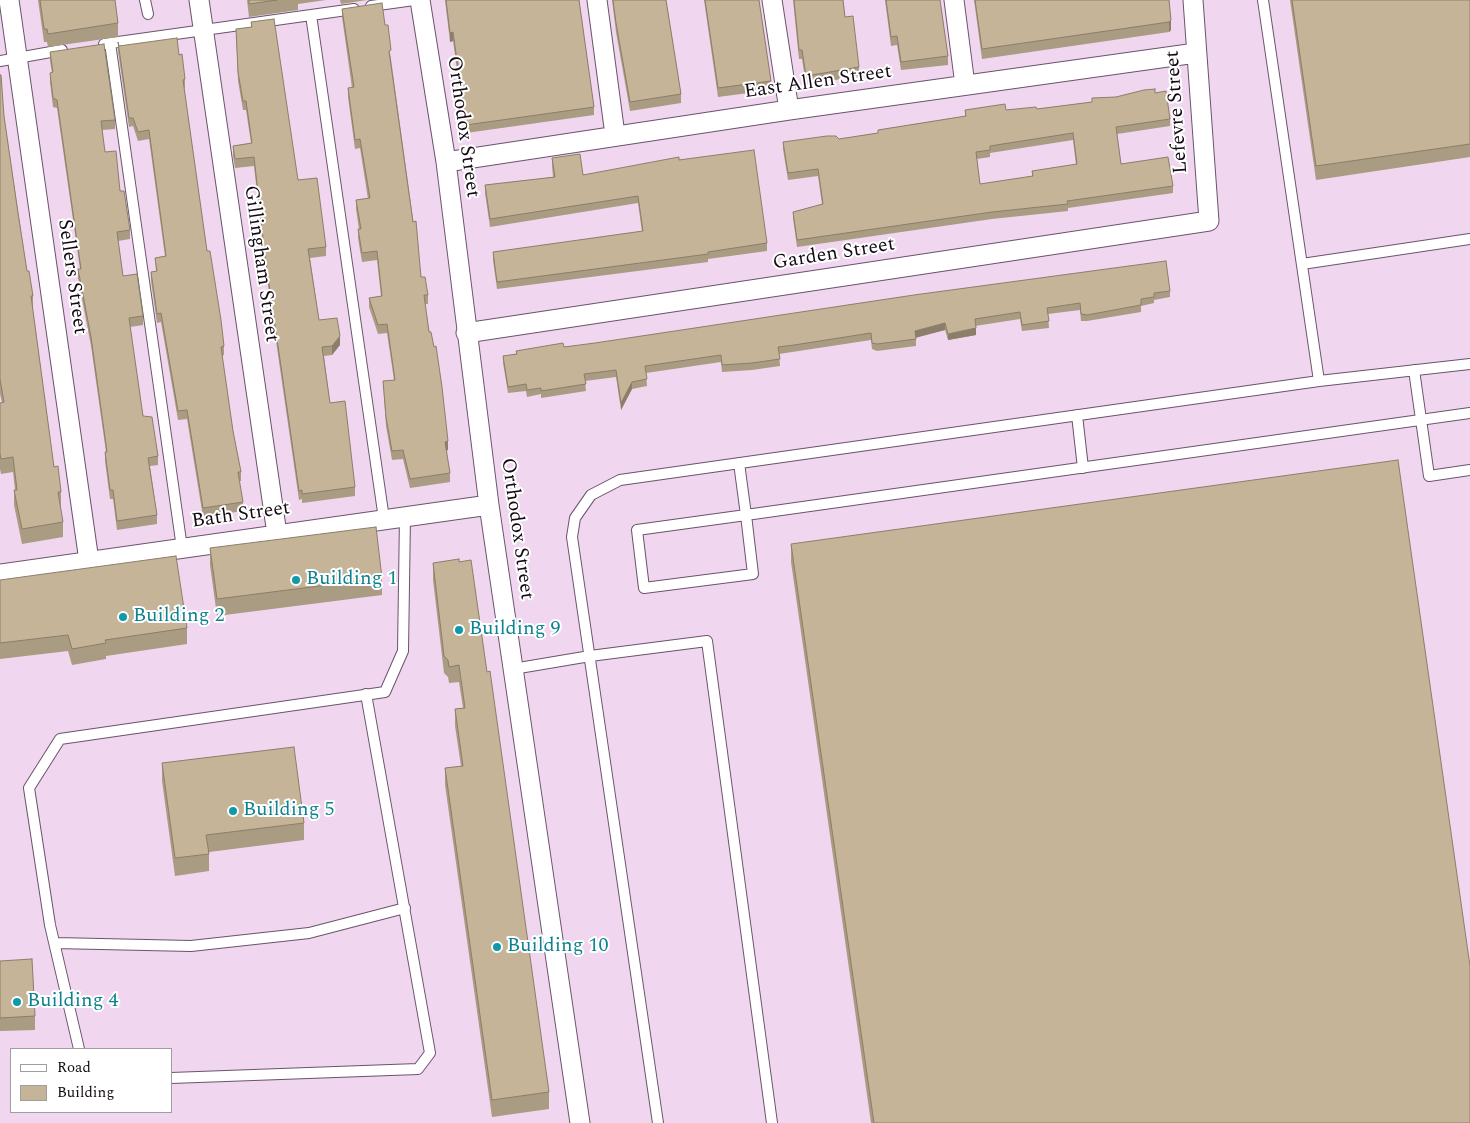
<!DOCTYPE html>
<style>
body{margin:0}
#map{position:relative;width:1470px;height:1123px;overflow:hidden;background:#f0d6ef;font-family:Spectral,serif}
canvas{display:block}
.legend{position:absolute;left:10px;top:1048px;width:162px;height:65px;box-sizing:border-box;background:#fff;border:1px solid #a09da0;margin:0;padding:6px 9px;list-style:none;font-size:15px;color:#120a12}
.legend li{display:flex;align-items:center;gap:10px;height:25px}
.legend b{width:25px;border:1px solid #a09da0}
</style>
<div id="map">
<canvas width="1470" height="1123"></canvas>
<ul class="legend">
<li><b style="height:6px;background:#fff"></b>Road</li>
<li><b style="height:14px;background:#c6b498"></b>Building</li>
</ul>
</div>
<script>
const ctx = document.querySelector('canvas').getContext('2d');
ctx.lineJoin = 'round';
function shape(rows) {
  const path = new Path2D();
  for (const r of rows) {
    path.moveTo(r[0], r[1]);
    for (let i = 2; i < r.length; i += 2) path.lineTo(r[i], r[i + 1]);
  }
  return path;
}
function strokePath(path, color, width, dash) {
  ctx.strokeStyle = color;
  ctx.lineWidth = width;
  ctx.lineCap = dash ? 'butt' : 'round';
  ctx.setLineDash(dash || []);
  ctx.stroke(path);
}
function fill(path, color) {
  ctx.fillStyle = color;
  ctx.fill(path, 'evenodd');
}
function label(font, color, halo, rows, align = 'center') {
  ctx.font = font + ' Spectral,serif';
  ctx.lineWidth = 4;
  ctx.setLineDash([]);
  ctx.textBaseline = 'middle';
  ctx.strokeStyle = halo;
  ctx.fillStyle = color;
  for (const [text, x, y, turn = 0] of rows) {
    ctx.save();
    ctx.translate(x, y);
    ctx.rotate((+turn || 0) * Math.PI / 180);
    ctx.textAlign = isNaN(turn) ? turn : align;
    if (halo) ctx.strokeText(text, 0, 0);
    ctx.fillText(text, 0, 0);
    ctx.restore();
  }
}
const lane = shape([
 [145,0,148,14],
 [1263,0,1319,381],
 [371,6,414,0],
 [311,15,384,519],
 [110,43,182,548],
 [104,44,354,9],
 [0,61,62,50],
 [1302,264,1470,239],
 [1414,370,1429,476,1470,470],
 [1077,415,1083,468],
 [739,463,746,515,753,574,644,588,637,530,746,515,1470,413],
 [513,669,590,656,707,641,772,1123],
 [55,943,191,946,309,933,405,908],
 [79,1049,50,925,29,788,60,739,385,692,403,651,405,516],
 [171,1078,418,1069,430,1053,366,694],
 [658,1123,572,537,575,518,591,495,620,480,1319,381,1470,364]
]);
const street = shape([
 [9,0,89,561],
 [199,0,277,534],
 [420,0,446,162,489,505,580,1123],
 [597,0,615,135],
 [772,0,789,110],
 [954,0,965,85],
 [446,162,789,110,1196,53],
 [466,333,1209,221,1193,0],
 [0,574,489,505]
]);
strokePath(lane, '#6a546a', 12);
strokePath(street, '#6a546a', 21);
strokePath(lane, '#fff', 10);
strokePath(street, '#fff', 19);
fill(shape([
 [38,0,115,0,118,23,118,37,48,47,47,42,44,42],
 [247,0,326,0,298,4,298,10,249,17],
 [340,0,367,0,341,4],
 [445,0,579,0,594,107,594,115,466,133,453,41,450,42],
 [612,0,666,0,681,94,681,103,630,111,616,32],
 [704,0,759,0,771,81,771,90,718,97],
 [793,0,843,0,845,17,859,67,859,76,806,85,802,59,799,59],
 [885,0,940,0,948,56,948,65,901,70,897,45,891,46],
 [974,0,1169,0,1171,30,1169,32,982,59],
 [1290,0,1470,0,1470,157,1316,180],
 [342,9,385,25,391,59,421,277,428,295,428,304,425,304,448,450,446,451,450,473,450,482,410,488,403,459,392,460,386,426,383,381,394,380,387,333,378,334,369,307,369,298,381,296,377,260,362,262,358,238,358,229,359,229,356,209,356,200,368,199,360,148,355,149,348,97,348,88,352,88,342,17],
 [251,22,298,180,326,247,326,256,310,258,319,320,340,345,332,355,324,356,330,403,355,487,355,496,302,503,302,499,299,500,265,265,254,166,235,168,233,155,233,146,251,143,246,110,243,110,238,81,236,29,251,27],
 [118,42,119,46,179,55,185,79,185,88,184,88,207,251,224,346,224,355,222,356,233,431,241,472,241,481,239,481,243,502,243,511,203,517,187,419,178,420,161,322,157,323,151,281,151,272,156,271,155,258,165,256,149,139,138,141,133,126,129,127,118,51],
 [50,52,115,120,115,129,102,130,105,152,120,191,130,230,130,239,118,241,123,276,143,316,143,325,130,327,143,416,158,456,158,465,150,466,157,515,157,524,117,530,113,499,110,499,105,461,105,452,106,452,91,346,78,278,78,269,80,269,57,108,53,107,50,82,50,73,52,73,50,61],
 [0,75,4,116,27,271,33,296,33,310,54,467,61,492,61,507,60,507,63,522,63,537,22,544,14,505,14,490,15,490,13,472,1,474,0,469,0,403,2,403,0,394],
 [1155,93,1170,119,1170,126,1117,134,1121,164,1173,186,1173,193,1068,208,1068,211,992,219,797,247,793,218,793,212,822,204,818,176,788,180,783,149,783,142,839,139,878,133,878,130,965,116,965,110,1006,110,1037,109,1092,102,1116,97],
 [1073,140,1076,165,1032,171,1032,176,980,184,977,159,990,157,990,153],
 [552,158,583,175,679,160,767,243,767,251,708,259,708,262,497,289,493,260,493,252,642,232,638,203,490,227,485,193,485,185,553,177,552,166],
 [1170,291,1170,297,1154,300,1154,303,1141,306,1141,312,1087,321,1081,321,1080,310,1048,314,1049,328,1022,331,1020,319,975,326,976,335,948,340,945,330,916,337,916,346,877,351,872,349,871,340,779,354,780,366,752,370,722,372,721,362,646,373,647,386,632,389,621,410,616,377,585,381,586,391,541,398,541,394,527,397,526,391,508,393,503,363,503,356,516,354,516,351,564,347],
 [791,544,1470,1123,871,1123,791,562],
 [210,548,382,578,382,595,217,616,210,565],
 [433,563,487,672,549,1092,549,1109,492,1117,445,785,445,768,461,766,455,726,455,709,463,708,459,682,449,683,448,677,444,673,433,580],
 [0,580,187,628,187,644,106,656,106,659,72,665,68,651,0,659],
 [162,763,304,823,304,840,209,852,209,871,175,876,162,781],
 [0,961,35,1016,35,1030,0,1031]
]), '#aa9b83');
fill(shape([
 [1171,20,1171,30,1169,32,1169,22],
 [453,32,453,41,450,42,450,33],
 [945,323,945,330,915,338,915,331],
 [976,328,976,335,948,340,948,334],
 [340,336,340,345,332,355,332,346],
 [632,382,632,389,621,410,621,403],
 [448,441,448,450,445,451,445,442]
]), '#8b7e6a');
const building = shape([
 [40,0,115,0,118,23,48,34,47,29,44,29,40,0],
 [249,0,277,0,249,4,249,0],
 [446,0,579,0,594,107,466,125,453,32,450,33,446,0],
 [613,0,666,0,681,94,630,102,616,23,613,0],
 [705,0,759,0,771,81,718,88,705,0],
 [794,0,843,0,845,17,853,16,859,67,806,76,802,50,799,50,794,0],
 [886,0,940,0,948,56,901,62,897,36,891,37,886,0],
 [975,0,1169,0,1171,20,1169,22,982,49,975,0],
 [1292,0,1470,0,1470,144,1316,166,1292,0],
 [382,3,385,25,388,25,391,50,389,51,413,222,416,221,421,277,425,277,428,295,424,295,429,332,431,332,434,347,436,346,442,387,448,441,445,442,450,473,410,479,403,450,392,451,386,417,383,381,395,380,387,324,378,325,369,298,382,296,377,251,362,253,358,229,361,229,356,200,370,198,360,139,355,140,348,88,354,87,342,9,382,3],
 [274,19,298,180,317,178,326,247,308,249,319,320,337,318,340,336,332,346,322,347,330,403,345,401,355,487,302,494,302,490,299,491,265,256,254,157,235,159,233,146,252,143,246,101,243,101,238,72,236,29,252,27,251,22,274,19],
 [177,38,179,55,182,54,185,79,183,80,207,251,210,251,221,320,224,346,221,347,233,431,241,472,238,472,243,502,203,508,187,410,178,411,161,313,157,314,151,272,157,271,155,258,166,256,149,130,138,132,133,118,129,118,118,42,119,46,177,38],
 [104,44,115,120,101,121,105,152,116,151,120,191,124,191,130,230,117,232,123,276,137,274,143,316,129,318,143,416,152,417,158,456,148,458,157,515,117,521,113,490,110,490,105,452,107,452,91,337,78,269,81,269,57,100,53,98,50,73,53,72,50,52,104,44],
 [0,75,1,75,4,116,18,213,27,271,29,271,33,296,31,296,54,467,58,466,61,492,58,492,63,522,22,529,14,490,17,490,13,457,1,459,0,454,0,403,4,402,0,379,0,75],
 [1155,89,1155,93,1166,91,1170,119,1116,127,1121,164,1168,157,1173,186,1067,201,1068,204,992,212,797,240,793,212,823,204,818,169,788,173,783,142,827,136,836,136,839,139,878,133,878,130,966,116,965,110,1005,104,1006,110,1036,107,1037,109,1092,102,1092,98,1116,97,1144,90,1155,89],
 [1073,133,1077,164,1032,171,1033,176,980,184,976,152,990,150,990,146,1073,133],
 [754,150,767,243,708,252,708,254,497,282,493,252,643,231,638,196,490,219,485,185,555,177,552,158,580,154,583,175,679,157,679,160,754,150],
 [1166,261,1170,291,1154,293,1154,297,1141,299,1141,305,1087,315,1081,314,1080,303,1047,308,1049,321,1022,325,1020,312,975,319,976,328,948,334,945,323,915,331,916,339,877,344,872,343,871,333,794,345,778,347,780,359,752,363,722,365,721,355,645,366,647,379,632,382,621,403,616,370,584,374,586,384,541,391,541,388,527,390,526,384,508,387,503,356,517,354,516,351,563,343,564,347,595,343,914,295,1166,261],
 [1398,460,1470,966,1470,1123,874,1123,791,544,1398,460],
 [376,527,382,578,217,599,210,548,376,527],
 [176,556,187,628,105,640,106,643,72,649,68,635,0,643,0,580,176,556],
 [459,559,459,562,471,560,487,672,490,671,549,1092,492,1100,445,768,463,766,455,709,465,708,459,665,449,667,448,660,444,656,433,563,459,559],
 [294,747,304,823,206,835,209,854,175,858,162,763,294,747],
 [32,959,35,1016,0,1018,0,961,32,959]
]);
fill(building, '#c6b498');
strokePath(building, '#8b7e6a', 1);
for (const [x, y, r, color] of [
 [296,580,5,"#0f9aa8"],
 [123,617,5,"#0f9aa8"],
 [459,630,5,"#0f9aa8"],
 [233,811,5,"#0f9aa8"],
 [497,947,5,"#0f9aa8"],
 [17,1002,5,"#0f9aa8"]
]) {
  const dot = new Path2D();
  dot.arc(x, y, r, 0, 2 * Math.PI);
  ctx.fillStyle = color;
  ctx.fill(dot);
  strokePath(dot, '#fff', 2);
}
label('20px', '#120a12', '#fff', [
 ["East Allen Street",818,83,-8],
 ["Lefevre Street",1178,112,-94],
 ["Orthodox Street",462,127,82],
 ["Garden Street",834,255,-9],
 ["Gillingham Street",260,264,82],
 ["Sellers Street",71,277,82],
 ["Bath Street",241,516,-8],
 ["Orthodox Street",516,529,82]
]);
label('20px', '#0d838f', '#fff', [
 ["Building 1",306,580],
 ["Building 2",133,617],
 ["Building 9",469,630],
 ["Building 5",243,811],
 ["Building 10",507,947],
 ["Building 4",27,1002]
], 'left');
</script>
